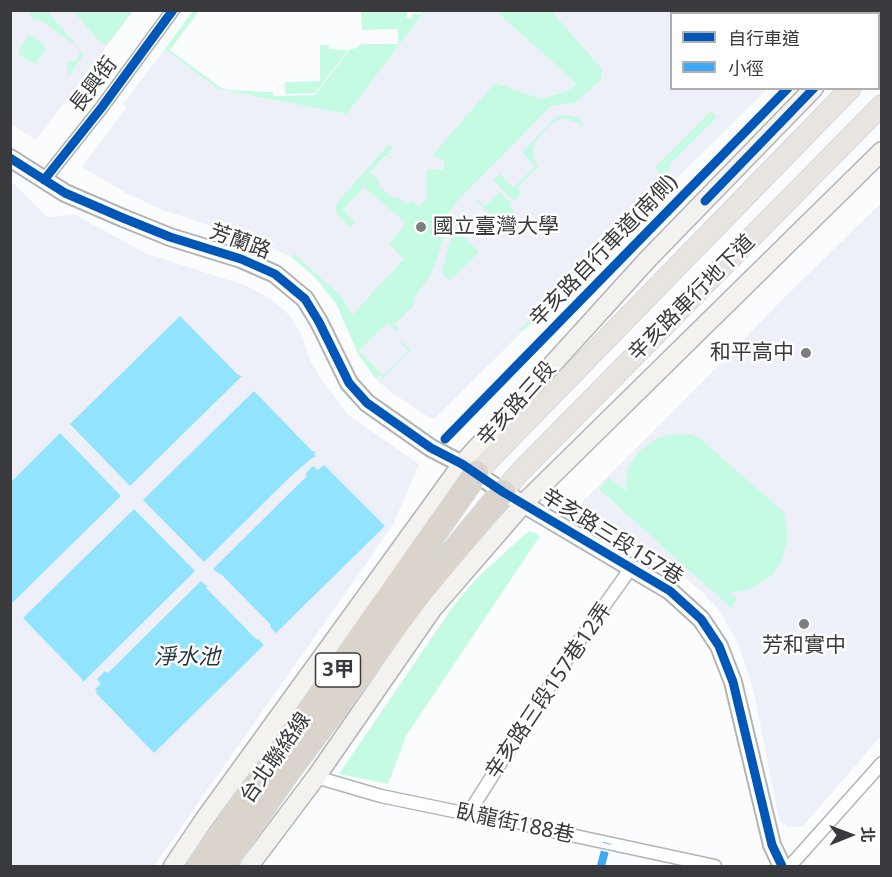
<!DOCTYPE html>
<meta charset="utf-8">
<style>
body{margin:0}
#map{position:relative;width:892px;height:877px;overflow:hidden;background:#fbfcfd;font-family:"Noto Sans","Noto Sans TC",sans-serif}
canvas{display:block}
.frame{position:absolute;inset:0;border:12px solid #393a3d;pointer-events:none}
.legend{position:absolute;left:670px;top:12px;width:210px;height:78px;box-sizing:border-box;background:#fff;border:2px solid #b0b0b1;margin:0;padding:8px 10px;list-style:none;font-size:18px;color:#393a3d}
.legend li{display:flex;align-items:center;gap:12px;height:30px}
.legend b{width:30px;border:2px solid #b0b0b1}
.north{position:absolute;left:820px;top:805px;width:60px;height:60px;-webkit-text-stroke:4px #fff;paint-order:stroke;rotate:89deg;font-size:16px;font-weight:700;line-height:24px;text-align:center;color:#393a3d}
.north::after{content:'';display:block;margin:auto;width:21px;height:27px;background:#393a3d;clip-path:polygon(50% 0,100% 100%,50% 72%,0 100%)}
</style>
<div id="map">
<canvas width="892" height="877"></canvas>
<div class="frame"></div>
<ul class="legend">
<li><b style="height:8px;background:#0057b8"></b>自行車道</li>
<li><b style="height:8px;background:#3fa9f5"></b>小徑</li>
</ul>
<div class="north">北</div>
</div>
<script>
const ctx = document.querySelector('canvas').getContext('2d');
ctx.lineJoin = 'round';
function fill(path, color) {
  ctx.fillStyle = color;
  ctx.fill(path, 'evenodd');
}
function shape(rows) {
  const path = new Path2D();
  for (const r of rows) {
    path.moveTo(r[0], r[1]);
    for (let i = 2; i < r.length; i += 2) path.lineTo(r[i], r[i + 1]);
  }
  return path;
}
function strokePath(path, color, width, dash) {
  ctx.strokeStyle = color;
  ctx.lineWidth = width;
  ctx.lineCap = dash ? 'butt' : 'round';
  ctx.setLineDash(dash || []);
  ctx.stroke(path);
}
function label(font, color, halo, rows, align = 'center') {
  ctx.font = font + ' "Noto Sans","Noto Sans TC",sans-serif';
  ctx.lineWidth = 5;
  ctx.setLineDash([]);
  ctx.textBaseline = 'middle';
  ctx.strokeStyle = halo;
  ctx.fillStyle = color;
  for (const [text, x, y, turn = 0] of rows) {
    ctx.save();
    ctx.translate(x, y);
    ctx.rotate((+turn || 0) * Math.PI / 180);
    ctx.textAlign = isNaN(turn) ? turn : align;
    if (halo) ctx.strokeText(text, 0, 0);
    ctx.fillText(text, 0, 0);
    ctx.restore();
  }
}
fill(shape([
 [10,11,133,11,73,91,76,94,71,100,68,98,36,140,11,124],
 [425,11,838,11,835,14,672,14,672,88,767,89,434,419,430,418,392,393,376,379,358,354,337,305,315,277,291,257,258,241,162,210,126,193,82,167,126,108,123,104,165,49,218,89,347,114],
 [10,180,47,217,76,215,145,253,247,286,271,299,290,316,302,335,310,360,323,382,348,415,419,464,393,525,154,866,11,866],
 [881,203,881,736,802,827,788,827,779,820,754,692,745,664,735,638,719,610,702,592,682,575,575,509,674,411,786,296]
]), '#eef0f9');
fill(shape([
 [32,10,47,11,84,54,68,77,67,63,77,59,80,51,79,48,38,19,36,21,33,19,29,14],
 [73,11,133,11,107,44,101,43],
 [193,11,199,11,170,50,220,87,228,90,273,92,273,96,315,95,350,49,357,48,360,44,398,44,398,29,362,30,361,11,407,11,407,18,412,18,412,14,422,14,422,11,425,11,347,114,218,89,165,49],
 [496,11,551,11,602,69,602,75,601,80,575,103,551,106,461,197,449,212,437,260,429,277,413,300,415,304,395,324,398,328,397,332,387,323,359,351,383,375,408,351,400,343,402,342,411,349,383,378,379,375,376,379,358,354,337,305,315,277,291,257,294,254,340,295,352,315,404,259,389,244,406,223,364,187,344,209,347,212,346,214,352,217,351,219,355,222,350,228,338,216,336,211,336,204,387,146,391,145,393,148,388,154,392,158,391,159,387,156,383,157,370,173,380,181,378,185,394,199,397,196,407,205,411,200,419,207,428,197,426,195,427,169,443,170,444,160,432,156,495,83,542,99,568,91,576,83],
 [28,36,33,36,44,45,45,50,36,63,32,63,19,54,19,49],
 [320,45,329,45,329,49,348,50,315,93,285,94,285,82,320,81],
 [711,111,717,117,669,165,671,168,663,176,655,167],
 [569,115,581,120,583,125,582,126,569,119,560,119,551,124,538,138,533,148,533,156,538,167,517,188,522,193,514,201,493,180,500,174,513,187,515,186,535,166,522,152,557,116],
 [500,192,512,204,510,206,517,214,506,225,503,222,500,225,476,200,477,199,485,206],
 [639,210,642,213,522,332,520,329],
 [455,228,479,252,450,281,441,272],
 [690,434,699,438,784,512,788,538,781,563,771,576,749,590,729,592,738,599,731,608,599,489,609,478,626,491,628,468,639,451,658,438,668,435],
 [529,531,540,536,406,736,388,784,339,774,454,605,479,576]
]), '#c5fbe2');
fill(shape([
 [180,316,238,375,242,376,130,486,70,424],
 [254,391,312,451,316,452,314,454,316,456,314,458,313,457,291,476,204,562,143,500],
 [60,433,121,496,11,604,11,482],
 [324,465,385,526,276,633,270,627,271,625,220,573,219,574,213,569,307,476,305,474,313,466,318,470],
 [134,509,195,571,83,682,81,678,23,618],
 [201,581,207,586,206,588,257,640,258,639,264,645,154,753,96,693,97,691,95,689,101,684,97,679,105,671,108,673]
]), '#92e4fe');
strokePath(shape([
 [878,61,882,58]
]), '#d4d5d7', 20, [20, 10]);
const minor = shape([
 [44,180,102,107,173,10],
 [316,777,381,796,468,814,501,817,538,828,715,866],
 [468,814,574,648,631,568],
 [790,866,882,763]
]);
const tertiary = shape([
 [10,158,65,193,123,218,170,237,241,259,275,274,305,299,319,322,349,383,367,403,431,448,462,464,503,492,670,591,701,619,719,646,733,682,772,845,782,866]
]);
const secondary = shape([
 [878,24,882,21],
 [173,866,204,820,462,464,648,259,814,88],
 [249,866,316,777,433,608,524,503,882,151]
]);
const primary = shape([
 [476,473,851,88],
 [503,492,518,474,882,105]
]);
const motorway = shape([
 [200,866,476,473],
 [222,866,282,779,415,599,503,492]
]);
strokePath(minor, '#b4b4b6', 15);
strokePath(tertiary, '#b4b4b6', 20);
strokePath(secondary, '#b4b4b6', 21);
strokePath(primary, '#d6d7d7', 22);
strokePath(motorway, '#d6d7d7', 27);
strokePath(minor, '#feffff', 12);
strokePath(tertiary, '#feffff', 16);
strokePath(secondary, '#f3f2ef', 18);
strokePath(primary, '#e8e5e0', 20);
strokePath(motorway, '#dad4cc', 24);
strokePath(shape([
 [601,866,607,843]
]), '#3fa9f5', 8, [15, 8]);
strokePath(shape([
 [10,158,65,193,123,218,170,237,241,259,275,274,305,299,319,322,349,383,367,403,431,448,462,464,503,492,670,591,701,619,719,646,733,682,772,845,782,866],
 [44,180,102,107,173,10],
 [705,201,814,88],
 [445,439,788,88]
]), '#0057b8', 9);
for (const [x, y, r, color] of [
 [421,227,6,"#7d7e80"],
 [806,353,6,"#7d7e80"],
 [804,624,6,"#7d7e80"]
]) {
  const dot = new Path2D();
  dot.arc(x, y, r, 0, 2 * Math.PI);
  ctx.fillStyle = color;
  ctx.fill(dot);
  strokePath(dot, '#fff', 2);
}
for (const [x, y, w] of [
 [338,670,45]
]) {
  const box = new Path2D();
  box.roundRect(x - w / 2, y - 17, w, 34, 4.5);
  ctx.fillStyle = '#fff';
  ctx.fill(box);
  strokePath(box, '#393a3d', 1.5);
}
label('bold 20px', '#393a3d', null, [
 ["3甲",338,670]
]);
label('21px', '#393a3d', '#fff', [
 ["長興街",94,85,-53],
 ["芳蘭路",240,242,20],
 ["辛亥路自行車道(南側)",604,251,-46],
 ["辛亥路車行地下道",692,298,-45],
 ["辛亥路三段",517,404,-48],
 ["辛亥路三段157巷",612,537,32],
 ["辛亥路三段157巷12弄",549,691,-56],
 ["台北聯絡線",276,758,-55],
 ["臥龍街188巷",515,824,12]
]);
label('21px', '#393a3d', '#fff', [
 ["國立臺灣大學",433,227],
 ["和平高中",794,353,"right"],
 ["芳和實中",804,646,"center"]
], 'left');
label('italic 22px', '#1e333a', '#fff', [
 ["淨水池",187,658]
]);
</script>
